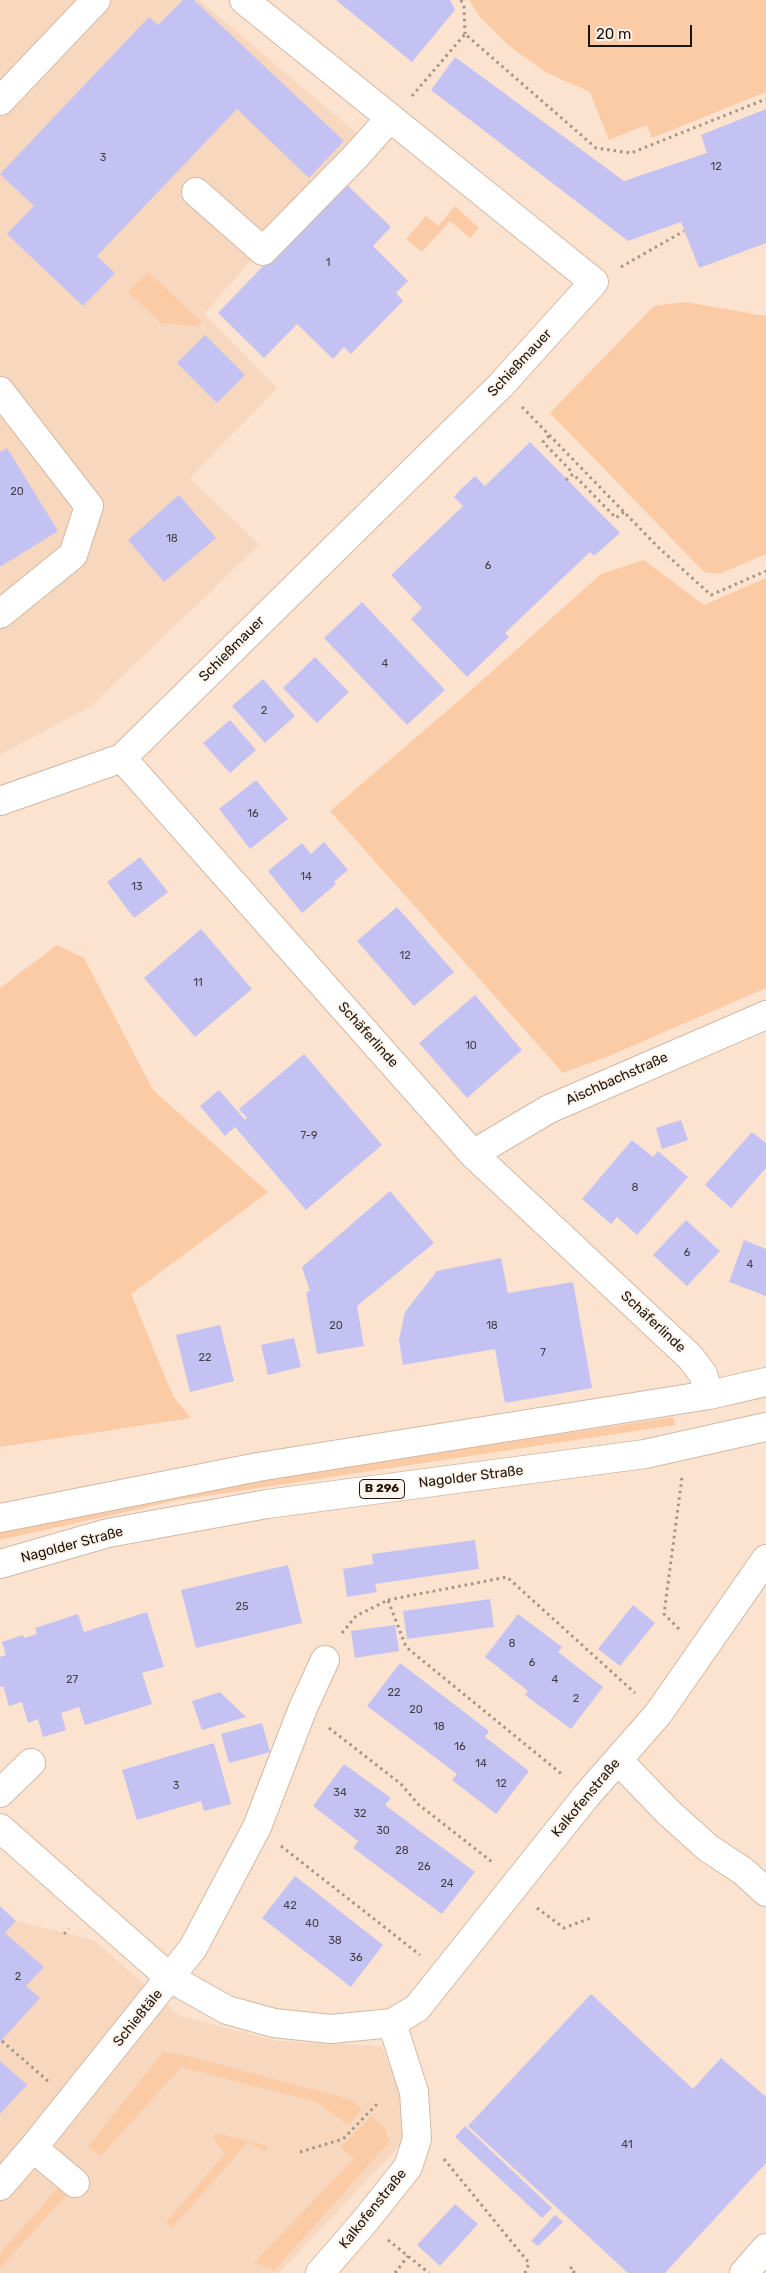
<!DOCTYPE html>
<meta charset="utf-8">
<style>
body{margin:0}
#map{position:relative;width:766px;height:2273px;overflow:hidden;background:#fce3cf;font-family:Rubik,sans-serif}
canvas{display:block}
.scale{position:absolute;left:588px;top:25px;width:104px;height:22px;box-sizing:border-box;border:2px solid #1c140d;border-top:0;padding-left:6px;font-size:15px;line-height:18px;white-space:nowrap;color:#1c140d;-webkit-text-stroke:4px #fdf3eb;paint-order:stroke}
</style>
<div id="map">
<canvas width="766" height="2273"></canvas>
<div class="scale">20 m</div>
</div>
<script>
const ctx = document.querySelector('canvas').getContext('2d');
ctx.lineJoin = 'round';
function fill(path, color) {
  ctx.fillStyle = color;
  ctx.fill(path, 'evenodd');
}
function shape(rows) {
  const path = new Path2D();
  for (const r of rows) {
    path.moveTo(r[0], r[1]);
    for (let i = 2; i < r.length; i += 2) path.lineTo(r[i], r[i + 1]);
  }
  return path;
}
function strokePath(path, color, width, dash) {
  ctx.strokeStyle = color;
  ctx.lineWidth = width;
  ctx.lineCap = dash ? 'butt' : 'round';
  ctx.setLineDash(dash || []);
  ctx.stroke(path);
}
function label(font, color, halo, rows, align = 'center') {
  ctx.font = font + ' Rubik,sans-serif';
  ctx.lineWidth = 4;
  ctx.setLineDash([]);
  ctx.textBaseline = 'middle';
  ctx.strokeStyle = halo;
  ctx.fillStyle = color;
  for (const [text, x, y, turn = 0] of rows) {
    ctx.save();
    ctx.translate(x, y);
    ctx.rotate((+turn || 0) * Math.PI / 180);
    ctx.textAlign = isNaN(turn) ? turn : align;
    if (halo) ctx.strokeText(text, 0, 0);
    ctx.fillText(text, 0, 0);
    ctx.restore();
  }
}
fill(shape([
 [0,0,199,0,360,136,204,314,277,388,190,478,259,545,91,706,0,755],
 [0,1906,16,1921,94,1940,180,2016,277,2041,382,2046,402,2099,407,2138,279,2273,0,2273]
]), '#f7d8bf');
fill(shape([
 [469,0,766,0,766,92,652,138,647,125,609,140,590,92,545,72,508,45,480,17],
 [455,206,479,228,470,238,450,221,422,252,406,239,426,216,438,226],
 [148,272,202,322,197,326,161,323,128,292],
 [685,302,766,316,766,554,719,574,704,572,550,413,654,306],
 [644,560,704,605,766,578,766,988,609,1056,563,1073,330,811,469,692,601,574],
 [57,945,84,958,153,1090,268,1192,131,1294,173,1396,191,1418,0,1447,0,988],
 [673,1417,675,1425,179,1500,0,1540,0,1530,178,1492],
 [163,2052,180,2054,352,2100,362,2109,349,2125,316,2102,181,2067,101,2156,88,2147],
 [372,2116,385,2128,389,2142,275,2270,254,2263,354,2158,340,2147],
 [216,2133,268,2146,268,2149,264,2151,248,2142,172,2228,166,2222,225,2154,215,2141,214,2136],
 [60,2186,71,2190,0,2268,0,2253]
]), '#fbcba6');
fill(shape([
 [183,0,194,0,344,141,309,178,237,109,97,256,115,273,83,306,7,234,34,206,0,174,149,17,158,25],
 [336,0,450,0,455,10,412,62],
 [455,57,624,181,707,153,701,135,766,109,766,243,699,268,681,222,628,241,431,90],
 [344,182,391,227,373,246,408,281,396,293,403,301,351,354,344,347,333,359,297,324,264,358,218,313],
 [205,335,245,375,217,403,177,363],
 [530,442,620,533,594,556,590,552,505,633,509,637,467,677,411,619,422,608,391,575,463,506,454,497,460,490,475,476,485,486],
 [7,448,58,531,0,567,0,452],
 [179,495,216,538,164,582,128,540],
 [362,602,445,690,407,725,324,638],
 [315,657,349,692,317,723,283,688],
 [263,679,295,716,265,743,232,706],
 [230,720,256,750,230,773,203,743],
 [256,780,288,819,250,849,219,809],
 [324,842,348,870,334,882,336,884,302,913,268,871,302,843,311,854],
 [140,857,168,892,134,918,107,882],
 [397,907,454,972,414,1006,357,941],
 [201,929,252,989,195,1037,144,978],
 [475,995,522,1050,467,1098,419,1043],
 [304,1054,382,1145,306,1210,235,1127,225,1136,200,1106,219,1090,245,1120,247,1118,239,1109],
 [681,1120,688,1140,662,1149,656,1128],
 [752,1132,766,1143,766,1168,731,1208,705,1185],
 [632,1140,653,1157,658,1151,688,1177,637,1235,617,1217,611,1224,582,1199],
 [390,1191,434,1243,357,1306,364,1346,317,1354,306,1292,310,1291,302,1267],
 [686,1220,720,1251,687,1286,653,1255],
 [744,1240,766,1249,766,1296,729,1282],
 [501,1258,508,1293,573,1282,592,1388,505,1403,495,1349,403,1365,399,1340,405,1312,437,1271],
 [220,1325,234,1381,190,1392,176,1335],
 [294,1338,301,1367,268,1375,261,1345],
 [475,1540,479,1569,375,1584,377,1592,347,1597,343,1569,373,1564,372,1554],
 [288,1565,302,1623,196,1648,181,1590],
 [490,1599,494,1627,407,1639,403,1611],
 [633,1605,655,1623,620,1666,598,1649],
 [147,1612,164,1667,142,1673,152,1704,85,1725,79,1707,61,1713,66,1730,43,1737,38,1719,28,1723,22,1702,9,1706,3,1686,0,1687,0,1657,6,1655,2,1642,23,1635,24,1638,37,1634,35,1628,78,1614,84,1632],
 [518,1614,562,1647,558,1652,603,1687,571,1729,525,1695,528,1691,485,1657],
 [395,1625,399,1651,355,1658,351,1631],
 [400,1663,489,1731,485,1737,529,1771,496,1814,452,1780,457,1774,367,1706],
 [220,1692,246,1717,202,1730,192,1701],
 [262,1723,270,1752,229,1763,221,1734],
 [214,1743,231,1804,204,1811,201,1801,137,1820,122,1770],
 [344,1764,391,1798,385,1805,475,1872,442,1914,353,1848,358,1841,313,1806],
 [295,1876,383,1945,351,1987,262,1918],
 [0,1906,16,1921,5,1933,44,1967,26,1986,40,1998,0,2042],
 [591,1994,693,2089,721,2058,766,2097,766,2163,665,2273,628,2273,468,2126],
 [0,2061,27,2085,0,2114],
 [465,2126,552,2208,542,2218,455,2137],
 [455,2204,478,2224,440,2266,417,2245],
 [555,2215,563,2222,538,2246,531,2241]
]), '#c4c2f2');
const minor = shape([
 [0,101,96,0],
 [196,192,263,251,356,156,390,118],
 [0,391,89,506,73,555,0,614],
 [122,758,501,385,594,282,244,0],
 [0,801,122,758,473,1154,690,1357,703,1374,709,1395],
 [473,1154,549,1109,766,1015],
 [618,1760,667,1811,708,1848,743,1871,766,1892],
 [0,1793,31,1763],
 [0,1828,170,1978,227,2010,274,2023,331,2029,392,2023,417,2008,587,1795,658,1714,766,1559],
 [33,2148,75,2183],
 [0,2186,33,2148,193,1948,257,1827,303,1708,325,1660],
 [320,2273,365,2221,408,2167,417,2139,414,2092,392,2023],
 [744,2273,766,2248]
]);
const major = shape([
 [0,1518,258,1467,709,1395,766,1382],
 [0,1564,108,1533,267,1504,645,1454,766,1427]
]);
strokePath(minor, '#d1b9a6', 30);
strokePath(major, '#d1b9a6', 30);
strokePath(shape([
 [461,0,464,7,465,34],
 [412,96,465,34,596,148,631,153,766,99],
 [621,267,684,231],
 [522,407,658,547,711,595,766,571],
 [549,436,543,442,573,473],
 [566,480,573,474,616,518,624,512],
 [388,1600,507,1577,635,1693],
 [679,1629,664,1614,682,1477],
 [342,1633,356,1616,388,1600,406,1647,564,1776],
 [329,1728,401,1784,418,1804,492,1862],
 [281,1846,420,1955],
 [537,1908,564,1928,591,1918],
 [64,1934,69,1929],
 [2,2041,48,2081],
 [300,2152,343,2139,379,2102],
 [444,2159,529,2263,525,2273],
 [388,2240,429,2273],
 [572,2267,570,2269,575,2273],
 [395,2273,408,2256]
]), '#a59384', 3, [2.5, 4]);
strokePath(minor, '#fff', 28);
strokePath(major, '#fff', 28);
label('11px', '#464046', null, [
 ["3",103,158],
 ["12",716,167],
 ["1",328,263],
 ["20",17,492],
 ["18",172,539],
 ["6",488,566],
 ["4",385,664],
 ["2",264,711],
 ["16",253,814],
 ["14",306,877],
 ["13",137,887],
 ["12",405,956],
 ["11",198,983],
 ["10",471,1046],
 ["7-9",309,1136],
 ["8",635,1188],
 ["6",687,1253],
 ["4",750,1265],
 ["20",336,1326],
 ["18",492,1326],
 ["7",543,1353],
 ["22",205,1358],
 ["25",242,1607],
 ["8",512,1644],
 ["6",532,1663],
 ["27",72,1680],
 ["4",555,1680],
 ["22",394,1693],
 ["2",576,1699],
 ["20",416,1710],
 ["18",439,1727],
 ["16",460,1747],
 ["14",481,1764],
 ["12",501,1784],
 ["3",176,1786],
 ["34",340,1793],
 ["32",360,1814],
 ["30",383,1831],
 ["28",402,1851],
 ["26",424,1867],
 ["24",447,1884],
 ["42",290,1906],
 ["40",312,1924],
 ["38",335,1941],
 ["36",356,1958],
 ["2",18,1977],
 ["41",627,2145]
]);
for (const [x, y, w] of [
 [382,1489,45]
]) {
  const box = new Path2D();
  box.roundRect(x - w / 2, y - 9.5, w, 19, 4);
  ctx.fillStyle = '#fdf3eb';
  ctx.fill(box);
  strokePath(box, '#1c140d', 1);
}
label('bold 12px', '#1c140d', null, [
 ["B 296",382,1489]
]);
label('14px', '#1c140d', '#fdf3eb', [
 ["Schießmauer",520,363,-47],
 ["Schießmauer",232,649,-45],
 ["Schäferlinde",368,1035,48],
 ["Aischbachstraße",617,1079,-24],
 ["Schäferlinde",653,1322,43],
 ["Nagolder Straße",471,1477,-7],
 ["Nagolder Straße",72,1545,-15],
 ["Kalkofenstraße",586,1798,-50],
 ["Schießtäle",138,2018,-51],
 ["Kalkofenstraße",373,2209,-51]
]);
</script>
